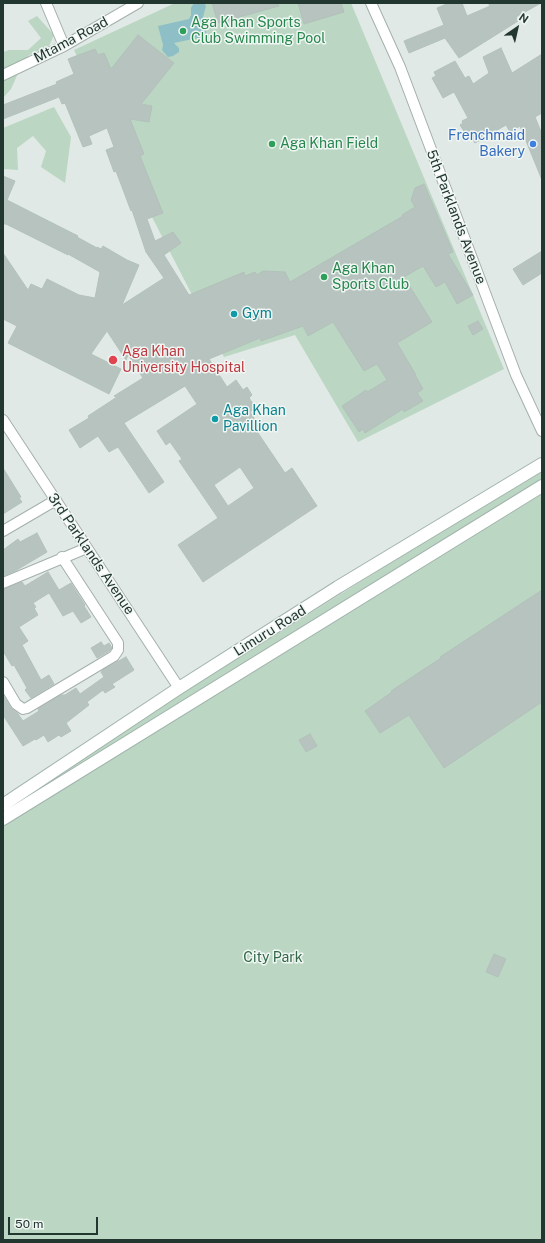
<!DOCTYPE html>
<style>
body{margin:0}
#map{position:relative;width:545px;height:1243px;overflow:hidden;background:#e0e9e5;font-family:"Public Sans",sans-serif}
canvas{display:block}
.frame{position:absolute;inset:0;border:4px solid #233731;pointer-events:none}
.north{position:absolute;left:497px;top:8px;width:40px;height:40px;-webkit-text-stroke:3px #f0f6f3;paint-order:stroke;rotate:34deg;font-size:11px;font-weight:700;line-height:16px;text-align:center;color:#233731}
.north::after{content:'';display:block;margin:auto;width:14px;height:18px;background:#233731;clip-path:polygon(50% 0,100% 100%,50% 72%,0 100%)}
.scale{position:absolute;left:8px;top:1217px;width:90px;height:18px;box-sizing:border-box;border:2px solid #233731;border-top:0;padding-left:5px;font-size:12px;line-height:14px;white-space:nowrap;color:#233731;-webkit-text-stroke:3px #f0f6f3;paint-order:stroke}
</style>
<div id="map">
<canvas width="545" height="1243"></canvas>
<div class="frame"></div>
<div class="north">N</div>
<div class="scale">50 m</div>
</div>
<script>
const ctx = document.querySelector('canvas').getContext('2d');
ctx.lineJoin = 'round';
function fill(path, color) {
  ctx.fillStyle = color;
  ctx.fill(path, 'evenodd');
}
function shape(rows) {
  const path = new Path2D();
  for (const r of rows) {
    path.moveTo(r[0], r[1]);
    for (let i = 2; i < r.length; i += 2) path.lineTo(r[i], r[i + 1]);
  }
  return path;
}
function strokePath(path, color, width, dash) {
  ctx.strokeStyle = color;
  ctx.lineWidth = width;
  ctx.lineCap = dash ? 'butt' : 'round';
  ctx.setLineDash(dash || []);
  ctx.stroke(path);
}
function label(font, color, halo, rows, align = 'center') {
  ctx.font = font + ' "Public Sans",sans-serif';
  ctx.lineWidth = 3;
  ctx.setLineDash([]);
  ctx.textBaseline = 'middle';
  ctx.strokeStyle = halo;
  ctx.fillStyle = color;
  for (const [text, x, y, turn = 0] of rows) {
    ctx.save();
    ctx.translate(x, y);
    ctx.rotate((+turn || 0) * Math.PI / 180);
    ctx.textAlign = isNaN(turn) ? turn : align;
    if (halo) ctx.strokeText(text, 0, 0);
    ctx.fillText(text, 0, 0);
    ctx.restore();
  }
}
fill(shape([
 [175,3,351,3,504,369,358,442,295,335,224,357,153,219,74,50],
 [37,16,54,35,49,46,29,55,19,71,11,89,3,98,3,52,9,50,28,50,41,38,28,21],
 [54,107,71,137,65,183,41,167,46,151,33,136,17,148,18,170,3,169,3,128],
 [542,468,542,1240,3,1240,3,802,285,629]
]), '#bbd7c3');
fill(shape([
 [194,3,204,3,206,6,203,17,207,36,174,43,179,48,179,52,173,56,168,57,162,50,163,45,158,26,189,19,191,15,191,8]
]), '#8ebfc7');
const building = shape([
 [212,3,278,3,279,6,218,23,212,3],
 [298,3,341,3,344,12,304,24,298,3],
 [449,3,462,3,467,16,490,6,488,3,541,3,516,17,518,21,459,58,445,38,409,53,404,41,444,25,437,8,449,3],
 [138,35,174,63,141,104,152,106,149,122,130,119,144,154,140,156,163,213,147,219,155,241,173,232,181,243,164,255,189,295,244,272,245,276,255,272,257,275,263,271,285,272,290,282,403,216,402,215,415,207,411,200,415,188,424,184,453,252,448,254,473,295,457,304,445,282,436,287,423,266,404,277,432,322,397,343,416,375,415,375,423,389,417,393,423,401,404,412,403,409,365,433,363,429,359,432,342,406,366,390,367,392,387,380,377,364,364,371,333,322,308,336,303,326,261,341,260,338,209,359,227,387,236,380,243,390,247,387,252,395,249,398,256,408,250,412,260,427,256,430,285,473,292,468,317,506,203,582,178,545,218,518,179,461,182,459,170,442,166,445,157,431,197,404,185,386,124,423,164,482,149,493,118,447,109,452,98,436,80,448,69,430,89,418,88,416,117,397,114,396,143,378,128,355,126,360,107,331,91,354,121,369,109,394,8,343,17,326,3,319,3,253,28,290,31,284,42,289,47,279,79,295,95,298,100,272,68,254,68,255,6,224,3,224,3,176,15,181,7,200,78,236,77,237,97,248,97,247,101,249,103,246,127,260,139,265,122,305,164,278,146,252,132,210,131,211,116,171,114,172,106,150,114,147,107,128,89,136,92,144,83,147,65,103,62,104,59,97,3,119,3,105,57,84,56,82,74,74,68,59,95,49,98,55,104,53,111,69,138,35],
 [240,467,254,488,228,506,214,485,240,467],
 [501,48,512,73,542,54,542,113,535,117,542,134,542,180,520,126,510,132,506,125,475,143,469,135,467,136,460,125,463,123,462,121,468,118,454,92,443,98,432,78,436,76,434,72,455,61,465,78,469,76,473,84,489,73,483,57,501,48],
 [542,251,542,273,523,285,513,269,542,251],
 [478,321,483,329,473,335,468,326,478,321],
 [3,468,21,497,19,498,22,502,3,514,3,468],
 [37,533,47,552,15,571,3,576,3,550,18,539,20,542,37,533],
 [48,572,59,590,71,583,85,605,84,606,91,617,81,623,73,611,63,616,49,593,33,603,36,607,34,608,38,615,19,627,28,641,22,645,41,680,49,675,54,684,31,698,25,690,27,688,14,665,12,666,3,651,3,589,22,582,25,586,48,572],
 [542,590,542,702,444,768,409,715,380,733,365,711,392,692,391,691,441,658,440,657,542,590],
 [101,642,104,646,109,643,112,648,109,651,97,658,91,648,101,642],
 [126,657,134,670,112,684,115,687,105,693,103,690,87,702,89,705,66,723,71,731,61,737,59,735,48,742,44,735,36,740,35,739,23,746,3,715,3,695,11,708,18,714,23,721,39,711,38,709,61,695,65,695,76,688,80,694,104,677,101,672,104,669,126,657],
 [310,734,317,746,306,752,299,740,310,734],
 [494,954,506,959,498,977,486,972,494,954]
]);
fill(building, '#b6c3be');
strokePath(building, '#b3c1bb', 1);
const minor = shape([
 [46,3,64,46],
 [371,3,400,67,516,375,542,431],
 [3,75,64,46,138,3],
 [3,420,179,688],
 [3,531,56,500],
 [3,583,87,548],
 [3,682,16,704,23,709,27,708,114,656,118,650,118,643,62,557]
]);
const secondary = shape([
 [3,805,179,688,338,587,542,464],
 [3,819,542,486]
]);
strokePath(minor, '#a4b0ab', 12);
strokePath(secondary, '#a1b3ac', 14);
strokePath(minor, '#fff', 10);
strokePath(secondary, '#fff', 12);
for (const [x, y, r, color] of [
 [183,31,4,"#2e9e5b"],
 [272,144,4,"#2e9e5b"],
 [533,144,4,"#3f7fe0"],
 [324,277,4,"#2e9e5b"],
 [234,314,4,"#0f9aa8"],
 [113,360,5,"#e0444e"],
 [215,419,4,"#0f9aa8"]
]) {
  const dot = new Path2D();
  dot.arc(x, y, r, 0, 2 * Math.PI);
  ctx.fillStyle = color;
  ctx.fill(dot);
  strokePath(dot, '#f0f6f3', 1.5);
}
label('14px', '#27864d', '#f0f6f3', [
 ["Aga Khan Sports",191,23],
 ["Club Swimming Pool",191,39],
 ["Aga Khan Field",280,144],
 ["Aga Khan",332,269],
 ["Sports Club",332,285]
], 'left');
label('14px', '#233731', '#f0f6f3', [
 ["Mtama Road",71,40,-28],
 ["5th Parklands Avenue",456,217,69],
 ["3rd Parklands Avenue",91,554,56],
 ["Limuru Road",270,631,-32]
]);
label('14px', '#366cbe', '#f0f6f3', [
 ["Frenchmaid",525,136],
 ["Bakery",525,152]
], 'right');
label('14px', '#0d838f', '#f0f6f3', [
 ["Gym",242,314],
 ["Aga Khan",223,411],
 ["Pavillion",223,427]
], 'left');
label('14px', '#be3a42', '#f0f6f3', [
 ["Aga Khan",122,352],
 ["University Hospital",122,368]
], 'left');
label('14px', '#326847', '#f0f6f3', [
 ["City Park",273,958]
]);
</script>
